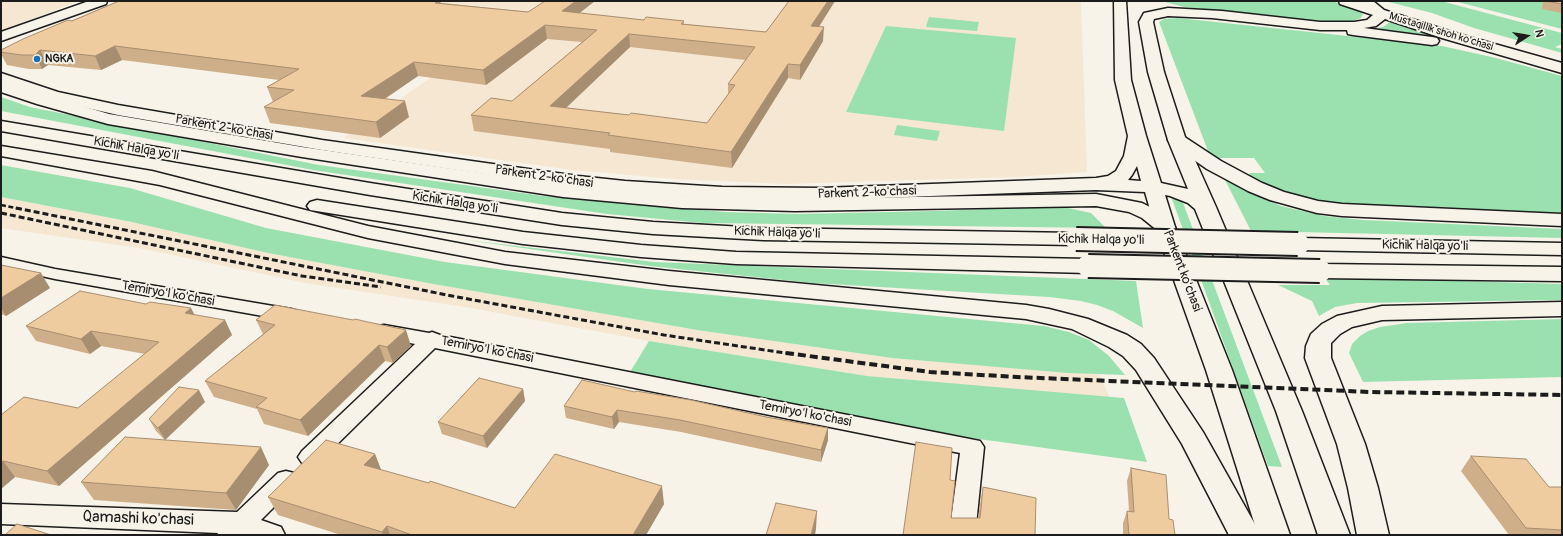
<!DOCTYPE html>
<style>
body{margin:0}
#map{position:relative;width:1563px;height:536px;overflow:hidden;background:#f7f3e8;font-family:Pangolin,sans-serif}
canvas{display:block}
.frame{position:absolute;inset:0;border:2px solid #1c1c1c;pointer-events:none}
.north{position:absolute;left:1507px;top:16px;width:40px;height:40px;-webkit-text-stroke:3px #f7f3e8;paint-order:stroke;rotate:78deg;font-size:11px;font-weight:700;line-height:16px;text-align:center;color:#1c1c1c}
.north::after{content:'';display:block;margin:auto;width:14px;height:18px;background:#1c1c1c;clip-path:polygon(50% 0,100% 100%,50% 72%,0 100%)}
</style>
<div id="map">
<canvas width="1563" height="536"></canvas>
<div class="frame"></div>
<div class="north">N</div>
</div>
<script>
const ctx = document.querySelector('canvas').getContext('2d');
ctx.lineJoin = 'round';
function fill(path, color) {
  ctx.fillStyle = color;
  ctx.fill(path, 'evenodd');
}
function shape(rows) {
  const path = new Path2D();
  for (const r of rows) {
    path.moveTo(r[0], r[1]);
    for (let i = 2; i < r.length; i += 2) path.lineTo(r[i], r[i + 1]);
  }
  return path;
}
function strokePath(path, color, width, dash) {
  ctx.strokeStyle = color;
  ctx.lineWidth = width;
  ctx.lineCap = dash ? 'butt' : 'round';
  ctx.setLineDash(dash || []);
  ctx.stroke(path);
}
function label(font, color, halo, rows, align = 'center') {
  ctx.font = font + ' Pangolin,sans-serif';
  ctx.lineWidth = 4;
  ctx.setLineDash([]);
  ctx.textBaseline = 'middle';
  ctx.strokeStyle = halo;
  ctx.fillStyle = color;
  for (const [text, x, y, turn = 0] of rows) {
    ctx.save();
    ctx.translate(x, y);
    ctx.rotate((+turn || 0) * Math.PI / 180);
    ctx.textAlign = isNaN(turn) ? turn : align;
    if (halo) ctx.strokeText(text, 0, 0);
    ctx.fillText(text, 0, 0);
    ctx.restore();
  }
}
fill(shape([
 [1,1,79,1,1,31],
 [399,1,1081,1,1087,172,1016,177,786,184,675,179,572,170,344,138,522,14],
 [1,197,127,221,268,253,428,283,697,330,892,358,1099,374,1110,398,867,376,649,341,465,307,305,283,139,248,1,228]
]), '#f5e7d2');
fill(shape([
 [1161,1,1333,1,1357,10,1363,14,1361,18,1353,21,1328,22,1184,7],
 [1385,1,1441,1,1562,33,1562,44,1555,47,1562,49,1562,53,1474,28,1432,13],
 [1454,1,1562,1,1562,29],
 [929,17,979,22,977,31,926,27],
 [1178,18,1442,46,1496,58,1562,76,1562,213,1326,203,1289,196,1252,178,1249,173,1265,173,1254,158,1216,158,1208,151,1159,22,1164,19],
 [1390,22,1434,37,1367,30,1383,27],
 [886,26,1016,38,1004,131,846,112],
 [1,97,30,107,319,165,544,196,725,212,797,214,935,211,1059,206,1091,213,1106,228,703,223,607,214,313,170,1,111],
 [897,125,940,131,937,141,894,135],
 [1,165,130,188,266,228,445,262,648,289,1044,326,1069,332,1089,340,1109,356,1125,375,1068,373,892,358,697,330,428,283,268,253,127,221,1,197],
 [1225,180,1281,206,1324,216,1363,220,1562,229,1562,238,1251,231],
 [1172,199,1182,200,1282,467,1268,466],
 [466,240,654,262,1136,281,1143,328,1113,311,1097,305,1081,301,1049,297,812,283,650,266],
 [1324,277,1562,284,1562,300,1357,303,1335,307,1319,316,1312,301,1278,285,1330,285],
 [1562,319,1562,377,1363,382,1349,353,1352,344,1360,336,1368,331,1380,327,1407,323],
 [649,341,867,376,1124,398,1147,462,957,436,630,372]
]), '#9be1af');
const minor = shape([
 [1,257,55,269,291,309,298,311,301,315,298,319,291,321,55,279,1,267,1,257],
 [384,325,429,333,432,332,440,335,980,441,984,447,975,535,949,535,960,453,435,348,318,463,310,466,302,463,298,457,302,451,415,344,377,336,374,331,377,326,384,325],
 [286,471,294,473,298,480,294,487,261,520,281,527,285,535,217,535,218,533,1,524,1,504,237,512,278,473,286,471]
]);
const tertiary = shape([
 [89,1,107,1,106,4,1,41,1,32,89,1]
]);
const primary = shape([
 [1114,1,1126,1,1131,80,1146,136,1161,183,1188,189,1168,140,1148,72,1139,22,1144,13,1168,8,1222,11,1320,22,1354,22,1367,20,1373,15,1340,4,1339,1,1373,1,1384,10,1452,32,1562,63,1562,73,1442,38,1385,19,1376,26,1364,28,1432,37,1437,38,1439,41,1437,44,1432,45,1353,35,1348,34,1347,30,1320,30,1212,18,1168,16,1154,19,1153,22,1164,72,1186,140,1216,207,1302,411,1350,535,1318,535,1276,411,1195,209,1188,203,1170,196,1165,195,1175,227,1232,370,1290,535,1258,535,1206,370,1155,227,1145,192,1096,190,821,200,722,199,625,193,578,188,322,150,118,115,48,99,1,83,1,73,58,92,118,105,322,140,578,176,625,181,722,187,821,188,1096,178,1108,176,1116,171,1124,156,1128,136,1115,80,1114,1],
 [1137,166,1141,181,1128,180,1132,175,1137,166]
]);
const trunk = shape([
 [1,82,109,114,302,147,563,185,682,196,795,199,1096,194,1142,203,1156,210,1172,223,1175,227,1172,231,1165,233,1158,231,1142,218,1129,212,1096,206,795,211,682,208,563,197,302,157,108,124,37,104,1,92,1,82],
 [1,121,370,183,562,213,653,222,763,228,1076,233,1083,235,1086,239,1083,243,1076,245,763,240,653,234,562,225,370,195,1,131,1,121],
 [1177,135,1183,136,1221,161,1262,183,1284,192,1318,201,1342,204,1562,214,1562,226,1342,216,1317,213,1270,200,1248,191,1207,169,1171,144,1168,140,1171,136,1177,135],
 [1,146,152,171,368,226,505,252,669,271,1026,305,1049,309,1088,319,1127,335,1141,344,1154,358,1203,432,1261,535,1229,535,1182,444,1136,370,1123,356,1109,347,1072,329,1026,319,669,285,505,264,368,238,160,185,1,156,1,146],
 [317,200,523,232,641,245,736,252,1088,259,1096,261,1099,266,1096,271,1088,273,736,264,641,257,523,244,310,210,307,206,310,202,317,200],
 [1298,238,1562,243,1562,255,1298,250,1291,248,1287,244,1291,240,1298,238],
 [1320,264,1562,267,1562,281,1320,278,1312,276,1309,271,1312,266,1320,264],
 [1562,302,1562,316,1382,320,1352,327,1340,334,1331,343,1331,358,1365,444,1378,488,1389,535,1357,535,1348,488,1337,444,1305,358,1306,346,1311,334,1322,324,1337,316,1382,306,1562,302]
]);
strokePath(minor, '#1c1c1c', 3);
strokePath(tertiary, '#1c1c1c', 3);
strokePath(primary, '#1c1c1c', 3);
strokePath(trunk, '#1c1c1c', 3);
fill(minor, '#f7f3e8');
fill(tertiary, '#f7f3e8');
fill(primary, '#f7f3e8');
fill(trunk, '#f7f3e8');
strokePath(shape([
 [1,205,21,209]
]), '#1c1c1c', 2.5, [5, 2.5]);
strokePath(shape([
 [16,208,452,296,664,335,792,354],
 [1,213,302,276,381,287]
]), '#1c1c1c', 3, [6, 3]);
strokePath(shape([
 [786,353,930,372,1017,377,1371,392,1562,395]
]), '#1c1c1c', 4, [8, 4]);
const trunkBridge = shape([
 [1076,239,1298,244],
 [1088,266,1320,271]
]);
strokePath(trunkBridge, '#1c1c1c', 26, []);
strokePath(trunkBridge, '#f7f3e8', 22);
fill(shape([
 [119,1,440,1,441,3,528,12,595,1,579,13,644,20,684,21,684,24,766,32,789,1,835,1,819,27,823,41,800,80,788,78,732,168,610,152,610,149,474,131,471,115,512,101,582,42,547,39,486,85,418,76,385,99,409,117,380,138,270,123,264,107,273,102,267,87,279,80,122,60,101,70,48,65,42,69,29,69,7,65,1,54,1,50],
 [630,47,746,60,728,84,728,94,707,123,629,115,566,108],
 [1543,1,1562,1,1562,13,1542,9],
 [1,265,50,288,6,316,1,314],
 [194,315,225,320,232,335,59,486,15,477,1,489,1,415,78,408,145,354,101,346,90,354,36,341,26,326],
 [256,320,411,346,393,363,385,361,308,436,264,424,257,409,214,397,205,381,263,334],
 [523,389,525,401,487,448,442,434,438,422],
 [635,392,828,428,828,440,821,462,681,432,619,422,614,429,566,418,564,406],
 [205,402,165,440,269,465,236,510,94,500,81,482,165,440,156,431,149,419],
 [375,454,381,470,515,508,664,504,646,535,341,535,278,515,268,497],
 [1471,456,1549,487,1562,487,1562,535,1509,535,1461,471],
 [1131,468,1169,519,1175,535,1123,535,1123,523,1127,511,1129,511,1127,481],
 [983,487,1035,535,903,535,951,518,978,518,980,505]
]), '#ceaf8a');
fill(shape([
 [438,1,440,1,443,13,435,3],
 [576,1,595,1,564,25,562,11],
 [828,1,835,1,811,39,811,26],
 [545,25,547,39,486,85,483,70],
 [824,27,823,41,800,80,800,65],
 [629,34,630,47,552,121,550,106],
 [115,46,122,60,101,70,95,56],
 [40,50,48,65,42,69,35,55],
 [414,62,418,76,366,111,361,96],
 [788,64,788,78,732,168,731,152],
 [405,101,409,117,380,138,376,122],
 [41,273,50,288,6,316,1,308,1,298],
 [191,308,199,323,185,313],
 [225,320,232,335,59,486,47,471],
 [406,330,411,346,393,363,387,347],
 [91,331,101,346,90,354,81,339],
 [379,345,385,361,308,436,300,420],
 [523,389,525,401,487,448,483,436],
 [199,390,205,402,165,440,158,428],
 [617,410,619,422,614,429,612,417],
 [828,428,828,440,821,462,821,450],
 [261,447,269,465,236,510,226,493],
 [375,454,382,472,364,465],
 [3,461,15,477,1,489,1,463],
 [662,486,664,504,646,535,633,535],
 [817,511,816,529,815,535,811,535],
 [387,526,390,535,383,535,382,532]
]), '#a78e70');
const building = shape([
 [119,1,438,1,435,3,528,12,545,1,576,1,562,11,644,20,646,17,684,21,681,24,766,32,789,1,828,1,811,26,824,27,800,65,788,64,731,152,608,135,610,133,471,115,491,98,512,101,597,30,545,25,483,70,414,62,361,96,405,101,376,122,264,107,294,90,267,87,299,69,115,46,95,56,40,50,35,55,21,55,1,52,1,50,23,39,68,20,72,21,119,1],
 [629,34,755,47,728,84,735,85,707,123,631,113,629,115,550,106,629,34],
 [1546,1,1562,1,1562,4,1546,1],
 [1,265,41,273,1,298,1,265],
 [80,291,146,304,150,302,191,308,185,313,225,320,47,471,3,461,1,463,1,415,24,397,78,408,159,342,91,331,81,339,26,326,80,291],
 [275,305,353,320,355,319,368,322,406,330,387,347,379,345,300,420,256,407,267,398,205,381,275,325,256,320,275,305],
 [479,378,523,389,483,436,438,422,479,378],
 [582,380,635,392,636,391,691,400,766,417,828,428,821,450,680,420,617,410,612,417,564,406,582,380],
 [179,387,199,390,158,428,149,419,179,387],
 [125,437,261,447,226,493,81,482,125,437],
 [326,440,375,454,364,465,429,483,430,481,515,508,555,454,662,486,633,535,412,535,387,526,382,532,268,497,326,440],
 [916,442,952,448,950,480,955,481,951,518,980,518,983,487,1036,498,1035,535,903,535,916,442],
 [1471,456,1526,459,1549,487,1562,487,1562,530,1526,528,1471,456],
 [1131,468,1166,475,1169,519,1173,520,1175,535,1129,535,1127,511,1134,512,1131,468],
 [776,503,817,511,811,535,766,535,776,503],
 [17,524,51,535,5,535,17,524]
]);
fill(building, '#efcba0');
strokePath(building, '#a78e70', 1);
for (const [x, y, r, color] of [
 [37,59,4,"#1f6fb2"]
]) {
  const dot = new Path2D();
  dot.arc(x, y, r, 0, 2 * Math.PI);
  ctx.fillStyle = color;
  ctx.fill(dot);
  strokePath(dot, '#f7f3e8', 1.5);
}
label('11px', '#1c1c1c', '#f7f3e8', [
 ["Mustaqillik shoh ko'chasi",1441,32,17]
]);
label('bold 11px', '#1c1c1c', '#f7f3e8', [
 ["NGKA",45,59]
], 'left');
label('13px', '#1c1c1c', '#f7f3e8', [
 ["Parkent 2-ko'chasi",224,128,10],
 ["Kichik Halqa yo'li",136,149,10],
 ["Parkent 2-ko'chasi",544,177,8],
 ["Parkent 2-ko'chasi",867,193,-2],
 ["Kichik Halqa yo'li",455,203,9],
 ["Kichik Halqa yo'li",777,233,2],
 ["Kichik Halqa yo'li",1101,240,1],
 ["Kichik Halqa yo'li",1425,246,1],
 ["Parkent ko'chasi",1182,271,69],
 ["Temiryo'l ko'chasi",168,294,10],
 ["Temiryo'l ko'chasi",487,350,11],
 ["Temiryo'l ko'chasi",805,414,11]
]);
label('16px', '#1c1c1c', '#f7f3e8', [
 ["Qamashi ko'chasi",138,519,2]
]);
</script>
